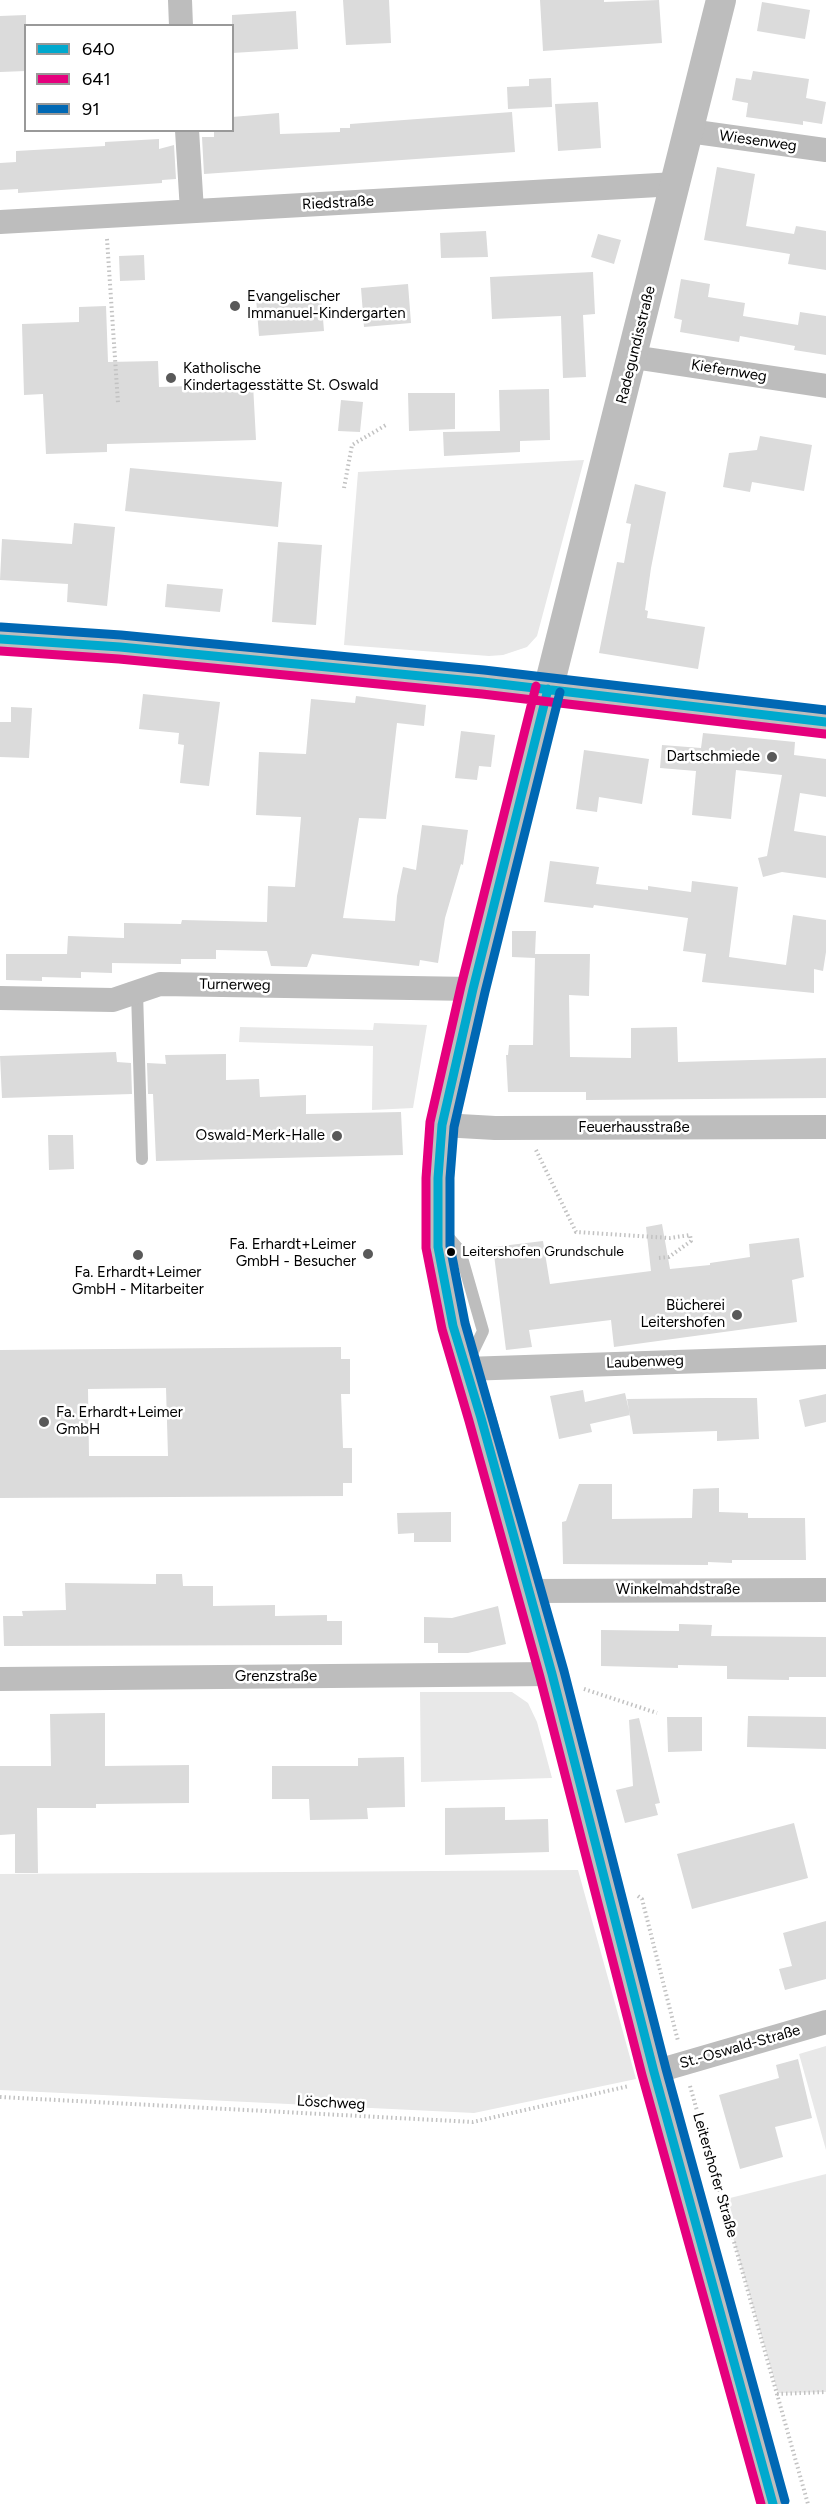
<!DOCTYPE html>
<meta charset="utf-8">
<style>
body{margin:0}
#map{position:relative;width:826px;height:2504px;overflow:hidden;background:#fff;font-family:Figtree,sans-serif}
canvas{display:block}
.legend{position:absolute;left:24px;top:24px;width:210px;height:108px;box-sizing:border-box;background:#fff;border:2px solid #999;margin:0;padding:8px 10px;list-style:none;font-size:18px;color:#000}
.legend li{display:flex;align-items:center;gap:12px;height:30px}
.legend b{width:30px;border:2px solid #999}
</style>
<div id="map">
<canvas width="826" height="2504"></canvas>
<ul class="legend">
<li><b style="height:8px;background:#00a9ce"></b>640</li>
<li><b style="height:8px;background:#e5007d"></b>641</li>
<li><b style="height:8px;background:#0068b4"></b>91</li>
</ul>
</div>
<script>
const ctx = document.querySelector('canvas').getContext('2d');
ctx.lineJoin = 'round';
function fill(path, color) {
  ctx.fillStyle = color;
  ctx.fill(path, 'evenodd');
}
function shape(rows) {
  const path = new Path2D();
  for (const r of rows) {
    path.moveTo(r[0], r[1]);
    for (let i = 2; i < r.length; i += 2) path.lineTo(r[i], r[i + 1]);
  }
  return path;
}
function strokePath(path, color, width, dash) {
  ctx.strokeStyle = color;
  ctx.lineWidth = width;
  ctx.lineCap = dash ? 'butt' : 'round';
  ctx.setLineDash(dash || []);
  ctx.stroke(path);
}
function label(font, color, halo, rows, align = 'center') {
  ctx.font = font + ' Figtree,sans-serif';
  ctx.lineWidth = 5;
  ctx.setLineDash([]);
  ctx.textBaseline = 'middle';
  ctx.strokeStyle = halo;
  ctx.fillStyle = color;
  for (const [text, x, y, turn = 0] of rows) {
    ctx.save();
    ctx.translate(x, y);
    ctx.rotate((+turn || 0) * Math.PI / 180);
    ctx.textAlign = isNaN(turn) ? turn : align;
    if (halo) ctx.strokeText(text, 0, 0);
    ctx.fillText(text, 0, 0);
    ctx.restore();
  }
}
fill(shape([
 [584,460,537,636,527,647,503,655,489,656,344,645,358,472],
 [374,1023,427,1025,413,1108,372,1110,373,1046,239,1042,240,1027,373,1030],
 [420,1692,512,1692,528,1703,537,1722,552,1778,421,1782],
 [578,1870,636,2079,474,2113,0,2090,0,1874],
 [826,2046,826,2150,799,2054],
 [826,2174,826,2392,778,2393,722,2200]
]), '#e8e8e8');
fill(shape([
 [343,0,389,0,391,43,346,45],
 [540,0,604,0,604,2,659,0,662,43,543,51],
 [762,2,810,10,805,39,757,31],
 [296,11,298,49,232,53,232,15],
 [26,15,26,71,0,72,0,16],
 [753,71,809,79,806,98,826,102,822,124,803,121,803,125,746,117,748,103,732,100,736,78,751,80],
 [551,78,552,107,508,109,507,87,529,86,529,79],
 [598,102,601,148,558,151,555,104],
 [512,112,515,152,204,174,202,137,214,137,214,130,232,130,232,117,279,113,280,134,340,132,340,128,350,128,350,124],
 [159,139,159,149,174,145,176,179,162,180,162,183,47,191,18,193,18,189,0,190,0,163,16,162,16,151,105,146,105,142],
 [717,167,755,174,746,226,794,234,796,226,826,231,826,270,788,264,790,254,704,240],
 [486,231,488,257,441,258,440,233],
 [598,234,621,240,614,264,591,257],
 [144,255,145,280,120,281,119,256],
 [593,272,595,314,583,315,586,377,563,378,561,316,492,319,490,277],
 [681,279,710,284,708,297,745,303,743,316,798,325,800,312,826,316,826,355,794,350,795,346,740,336,739,342,680,332,682,320,674,318],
 [408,284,411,323,364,327,361,288],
 [321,294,324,331,259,336,256,298],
 [106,306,108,362,158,361,159,387,253,384,256,440,107,444,107,452,46,454,43,394,24,395,22,324,79,322,79,307],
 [549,389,550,440,520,441,520,452,444,456,443,432,500,431,499,390],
 [408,393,455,393,455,429,409,431],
 [341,400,363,402,360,432,338,431],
 [760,436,812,445,804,491,752,482,750,492,723,487,729,453,757,450],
 [130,468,282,482,278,527,125,511],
 [635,484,666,492,651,568,645,610,648,611,647,618,705,627,698,669,599,653,617,562,624,563,631,524,626,523],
 [74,523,115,527,107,606,67,602,68,584,0,580,2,539,72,544],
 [278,542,322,545,316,625,272,622],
 [167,584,223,589,220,612,165,607],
 [143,694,220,702,209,786,180,783,184,745,178,744,179,733,139,729],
 [356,696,426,705,424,726,397,723,386,819,359,818,343,918,395,921,397,896,403,867,416,870,422,825,468,830,463,865,461,864,445,918,438,963,420,960,419,966,312,954,307,967,271,966,267,951,216,950,216,959,181,959,181,964,112,963,112,973,81,972,81,978,42,977,42,981,6,980,6,954,67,954,68,936,124,938,124,923,181,924,182,920,267,922,268,886,295,887,301,817,256,815,259,752,306,754,311,699,355,703],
 [11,707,32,708,29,758,0,757,0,722,11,722],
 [461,731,495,735,491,767,479,766,477,780,455,778],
 [703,733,795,742,794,755,826,759,826,797,800,793,794,831,826,836,826,878,782,872,763,877,758,858,767,856,782,775,736,770,731,819,692,815,696,771,660,768,662,745,701,748],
 [584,750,649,759,642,804,599,797,597,812,576,809],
 [550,861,599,867,596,884,648,890,648,886,691,892,692,881,738,887,729,957,786,965,793,915,826,920,826,952,823,971,814,969,814,993,702,982,706,954,683,951,688,918,594,905,593,908,544,902],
 [512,931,536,931,535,954,590,954,589,996,569,995,570,1057,631,1058,631,1028,677,1027,678,1062,826,1058,826,1098,586,1100,586,1092,508,1092,506,1055,508,1055,509,1045,533,1045,535,958,512,957],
 [116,1052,117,1062,131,1063,132,1094,2,1098,0,1056],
 [226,1054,226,1080,259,1079,260,1097,306,1095,306,1114,401,1112,403,1155,156,1161,153,1094,148,1094,147,1063,166,1064,165,1055],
 [48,1135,73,1135,74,1169,49,1170],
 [662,1224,670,1269,710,1265,710,1263,750,1257,749,1244,799,1238,804,1277,792,1280,797,1322,614,1347,611,1320,529,1330,532,1347,506,1350,493,1247,543,1241,550,1284,651,1271,646,1227],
 [341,1347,341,1359,350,1359,350,1394,341,1394,343,1448,352,1448,352,1483,343,1483,343,1496,0,1498,0,1350],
 [166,1388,168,1456,89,1456,88,1389],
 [583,1390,585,1402,625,1393,630,1415,590,1424,592,1432,559,1439,550,1396],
 [826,1394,826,1422,805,1427,799,1400],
 [707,1398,757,1398,759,1439,717,1441,717,1431,633,1434,627,1399],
 [579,1484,612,1484,612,1519,692,1518,693,1489,719,1488,719,1512,748,1513,748,1518,805,1518,806,1560,732,1560,732,1563,708,1562,708,1565,563,1564,562,1522,566,1521],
 [451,1512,451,1542,414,1542,414,1533,398,1534,397,1513],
 [156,1574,182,1574,183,1586,213,1586,213,1606,275,1605,275,1616,327,1615,327,1621,342,1621,342,1645,4,1646,3,1616,23,1616,22,1611,66,1610,65,1583,156,1584],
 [498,1606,506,1644,468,1653,438,1653,438,1643,424,1643,424,1617,452,1618],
 [679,1624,712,1625,711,1636,826,1637,826,1677,789,1677,789,1680,727,1679,727,1666,678,1665,678,1668,601,1666,601,1630,679,1631],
 [105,1713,105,1766,189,1765,189,1803,96,1804,96,1808,37,1808,38,1873,15,1873,15,1834,0,1835,0,1766,51,1766,50,1714],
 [748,1716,826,1717,826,1749,747,1747],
 [667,1717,702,1717,702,1751,668,1752],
 [639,1718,660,1803,655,1804,658,1815,625,1823,616,1790,633,1786,629,1720],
 [404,1757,405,1807,367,1808,368,1819,310,1820,309,1799,272,1799,272,1766,358,1766,358,1758],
 [505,1807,505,1820,548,1819,549,1852,445,1855,445,1808],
 [794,1823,808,1878,692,1909,677,1854],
 [826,1921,826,1979,785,1990,779,1969,792,1966,783,1933],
 [798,2059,812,2118,775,2127,783,2157,740,2169,719,2095,779,2078,776,2065]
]), '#dbdbdb');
strokePath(shape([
 [107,239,118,403],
 [344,488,352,445,386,425],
 [536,1150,576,1232,670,1238,690,1235,691,1241,669,1257,658,1258],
 [584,1689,657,1713],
 [638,1896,642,1899,678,2041],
 [690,2086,808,2504],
 [0,2097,473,2122,629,2086],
 [777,2394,826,2392]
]), '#c2c2c2', 4, [1.5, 3]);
strokePath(shape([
 [137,992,142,1159],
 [443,1231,460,1251,483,1331,468,1362]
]), '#bdbdbd', 12);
strokePath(shape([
 [180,0,181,26],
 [187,130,192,211],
 [689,131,826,150],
 [0,222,676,184],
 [633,357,826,386],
 [548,689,826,722],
 [0,998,113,1000,160,984,473,989],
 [442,1125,495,1128,826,1127],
 [465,1369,826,1357],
 [529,1591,826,1590],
 [0,1679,552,1674],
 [654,2072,826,2022]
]), '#bdbdbd', 24);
strokePath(shape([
 [721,0,473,989,442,1125,438,1178,438,1247,453,1326,481,1418,552,1674,654,2072,773,2504],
 [0,639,120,647,548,689]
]), '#bdbdbd', 30);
strokePath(shape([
 [0,639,120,647,483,682,826,722],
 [548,689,473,989,442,1125,438,1178,438,1247,453,1326,481,1418,552,1674,654,2072,773,2504]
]), '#00a9ce', 9);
strokePath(shape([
 [0,651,119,659,482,694,825,734],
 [536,686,461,986,430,1122,426,1178,426,1248,442,1329,469,1421,540,1677,642,2075,761,2504]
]), '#e5007d', 9);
strokePath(shape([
 [1,627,121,635,484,670,826,710],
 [560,692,485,992,454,1127,450,1178,450,1246,465,1323,564,1671,666,2069,785,2501]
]), '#0068b4', 9);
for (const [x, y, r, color] of [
 [235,306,6,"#595959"],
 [171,378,6,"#595959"],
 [772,757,6,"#595959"],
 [337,1136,6,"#595959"],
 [451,1252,5,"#000"],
 [368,1254,6,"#595959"],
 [138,1255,6,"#595959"],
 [737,1315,6,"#595959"],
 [44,1422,6,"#595959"]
]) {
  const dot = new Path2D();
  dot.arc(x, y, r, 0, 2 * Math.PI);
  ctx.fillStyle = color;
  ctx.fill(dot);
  strokePath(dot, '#fff', 2);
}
label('14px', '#000', '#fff', [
 ["Leitershofen Grundschule",462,1252]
], 'left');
label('15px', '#000', '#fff', [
 ["Wiesenweg",758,141,8],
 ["Riedstraße",338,203,-3],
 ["Radegundisstraße",636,345,-76],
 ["Kiefernweg",729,371,9],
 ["Turnerweg",235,985,1],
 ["Feuerhausstraße",634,1128],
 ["Laubenweg",645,1362,-2],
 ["Winkelmahdstraße",678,1590],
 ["Grenzstraße",276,1677],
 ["St.-Oswald-Straße",740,2047,-16],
 ["Löschweg",331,2103,3],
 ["Leitershofer Straße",715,2175,74]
]);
label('15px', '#000', '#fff', [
 ["Evangelischer",247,297,"left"],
 ["Immanuel-Kindergarten",247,314,"left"],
 ["Katholische",183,369,"left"],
 ["Kindertagesstätte St. Oswald",183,386,"left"],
 ["Dartschmiede",760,757],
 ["Oswald-Merk-Halle",325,1136],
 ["Fa. Erhardt+Leimer",356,1245],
 ["GmbH - Besucher",356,1262],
 ["Fa. Erhardt+Leimer",138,1273,"center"],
 ["GmbH - Mitarbeiter",138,1290,"center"],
 ["Bücherei",725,1306],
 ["Leitershofen",725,1323],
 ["Fa. Erhardt+Leimer",56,1413,"left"],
 ["GmbH",56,1430,"left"]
], 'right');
</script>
